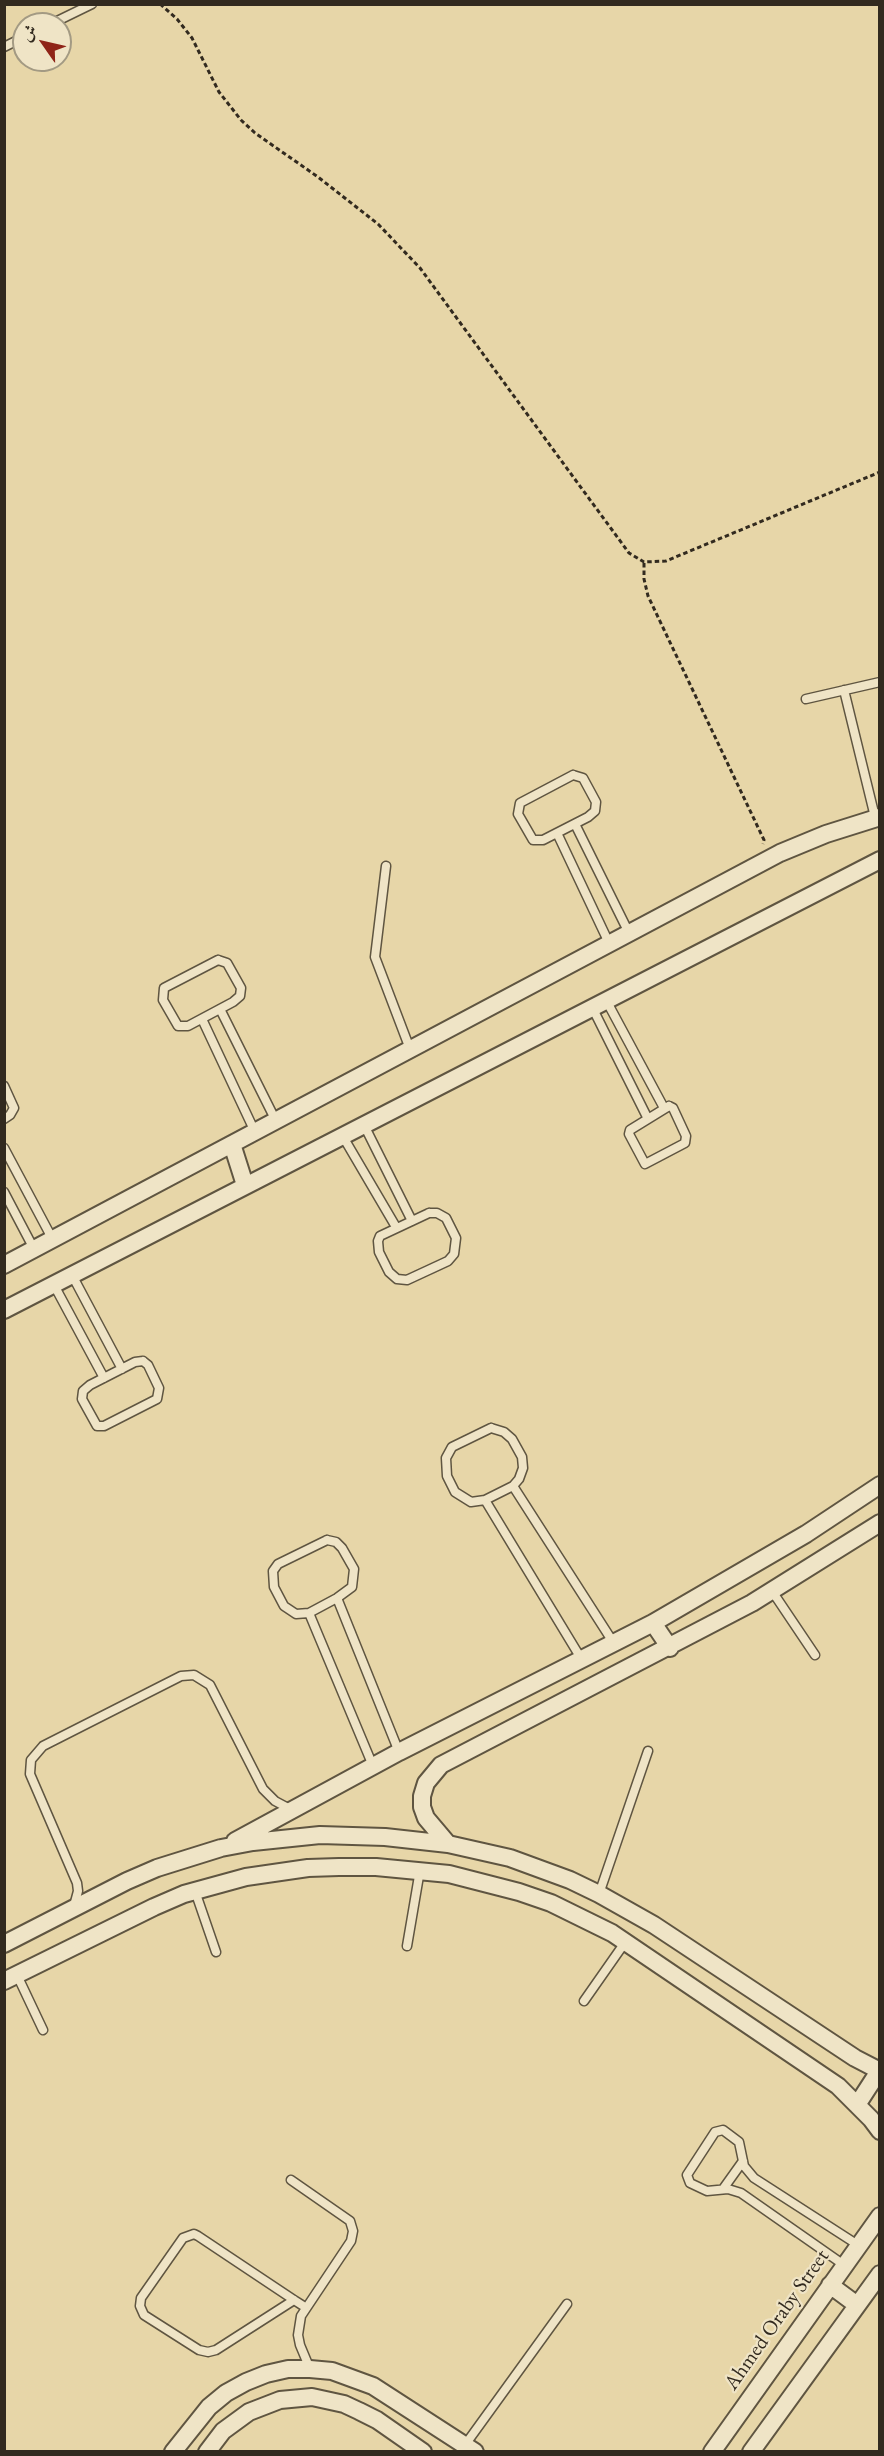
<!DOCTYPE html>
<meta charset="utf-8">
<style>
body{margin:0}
#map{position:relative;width:884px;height:2456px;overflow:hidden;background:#e7d6a8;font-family:"EB Garamond",Amiri,serif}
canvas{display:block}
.frame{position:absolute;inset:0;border:6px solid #322a1f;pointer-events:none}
.north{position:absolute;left:12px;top:12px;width:60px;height:60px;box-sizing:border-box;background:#efe4c6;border:2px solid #a39a83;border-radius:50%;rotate:304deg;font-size:16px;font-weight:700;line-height:24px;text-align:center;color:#322a1f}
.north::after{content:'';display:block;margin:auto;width:21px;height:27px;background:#8f2418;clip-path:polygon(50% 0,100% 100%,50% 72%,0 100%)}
</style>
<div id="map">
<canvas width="884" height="2456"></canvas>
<div class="frame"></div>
<div class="north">ش</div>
</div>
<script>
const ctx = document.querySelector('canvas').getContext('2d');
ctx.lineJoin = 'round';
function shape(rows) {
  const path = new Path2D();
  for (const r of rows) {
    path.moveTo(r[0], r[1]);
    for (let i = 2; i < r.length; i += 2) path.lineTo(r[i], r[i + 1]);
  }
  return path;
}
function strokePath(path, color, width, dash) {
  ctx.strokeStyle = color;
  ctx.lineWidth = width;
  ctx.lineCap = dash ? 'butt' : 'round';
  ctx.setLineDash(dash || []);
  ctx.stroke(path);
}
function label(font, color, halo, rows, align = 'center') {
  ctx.font = font + ' "EB Garamond",serif';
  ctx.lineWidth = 4.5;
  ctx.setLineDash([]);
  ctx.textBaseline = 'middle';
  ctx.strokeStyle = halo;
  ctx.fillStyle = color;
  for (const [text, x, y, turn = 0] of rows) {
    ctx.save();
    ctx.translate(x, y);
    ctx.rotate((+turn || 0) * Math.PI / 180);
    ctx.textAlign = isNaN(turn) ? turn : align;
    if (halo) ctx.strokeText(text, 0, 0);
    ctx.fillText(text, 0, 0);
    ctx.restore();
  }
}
const lane = shape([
 [51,24,92,4],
 [4,47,24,37],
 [844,690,875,817],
 [806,699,880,682],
 [573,775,583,778,596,802,595,811,588,817,543,840,533,840,518,814,520,803,573,775],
 [575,824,629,933],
 [557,833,609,943],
 [386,866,375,957,410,1049],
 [218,960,227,963,241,988,240,996,233,1002,188,1026,178,1026,163,1000,164,988,218,960],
 [606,1000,664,1108],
 [592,1007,647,1117],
 [220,1009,276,1121],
 [202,1019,255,1132],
 [4,1086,14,1108,10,1115,4,1119],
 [669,1106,673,1108,686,1136,685,1143,645,1164,629,1134,630,1130,669,1106],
 [364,1125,412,1221],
 [342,1135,396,1227],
 [4,1148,53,1240],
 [4,1192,34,1249],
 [429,1213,437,1213,446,1218,456,1238,454,1254,448,1261,407,1280,397,1279,389,1272,379,1252,378,1241,380,1236,429,1213],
 [72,1275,122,1369],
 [54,1285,104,1378],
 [143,1361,148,1365,159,1388,157,1399,104,1426,97,1426,82,1399,83,1391,90,1385,135,1362,143,1361],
 [491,1428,504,1432,512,1439,522,1457,523,1468,519,1479,513,1486,485,1500,471,1502,455,1492,447,1476,446,1458,452,1447,491,1428],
 [513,1486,613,1642],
 [485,1500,582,1660],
 [327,1540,336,1542,342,1548,354,1569,352,1587,337,1598,309,1613,296,1614,284,1606,274,1587,273,1571,278,1564,327,1540],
 [772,1591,815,1655],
 [337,1598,399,1752],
 [309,1613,373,1766],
 [195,1891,216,1952],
 [599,1894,648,1751],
 [74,1906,78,1891,77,1883,30,1774,31,1760,43,1746,181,1676,194,1675,210,1685,263,1789,275,1801,290,1809],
 [407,1946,420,1870],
 [17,1975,43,2030],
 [584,2001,626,1941],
 [291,2180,350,2221,353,2231,351,2241,301,2316,298,2335,300,2345,310,2369],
 [723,2189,743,2161],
 [844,2265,741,2193,728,2189,707,2191,690,2183,687,2175,715,2132,723,2130,739,2142,744,2166,754,2178,858,2245],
 [294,2300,216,2350,208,2352,199,2350,144,2315,140,2306,141,2298,183,2238,194,2234,198,2236,294,2300,305,2307],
 [465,2445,567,2304]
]);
const street = shape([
 [232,1144,245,1185],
 [4,1265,780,853,826,834,880,817],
 [4,1310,880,860],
 [653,1623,670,1648],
 [235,1841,399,1752,653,1623,806,1534,880,1485],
 [448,1844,426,1818,422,1807,422,1796,426,1783,441,1765,752,1603,880,1523],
 [4,1944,127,1881,157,1868,221,1848,253,1842,320,1835,385,1837,448,1844,510,1858,570,1880,599,1894,654,1925,855,2058,880,2071],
 [4,1981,154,1907,184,1894,246,1877,308,1868,339,1867,376,1867,449,1874,519,1892,551,1903,612,1933,838,2086,871,2119,880,2131],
 [857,2105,879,2071],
 [830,2285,857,2305],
 [173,2452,209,2407,226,2393,246,2382,266,2374,288,2369,310,2369,332,2371,373,2386,475,2452],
 [207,2452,223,2431,249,2412,280,2400,312,2397,344,2404,359,2411,377,2420,423,2452],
 [712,2452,880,2216],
 [751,2452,880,2274]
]);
strokePath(lane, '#5f5541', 11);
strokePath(street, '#5f5541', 20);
strokePath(shape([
 [160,4,177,19,192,38,219,92,241,120,255,133,318,177,378,224,420,268,629,553,644,562,666,561,880,472],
 [644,563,644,579,648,596,764,840,763,844]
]), '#322a1f', 3, [4.5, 3]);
strokePath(lane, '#efe4c6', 8);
strokePath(street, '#efe4c6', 16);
label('21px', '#322a1f', '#efe4c6', [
 ["Ahmed Oraby Street",777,2320,-55]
]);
</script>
